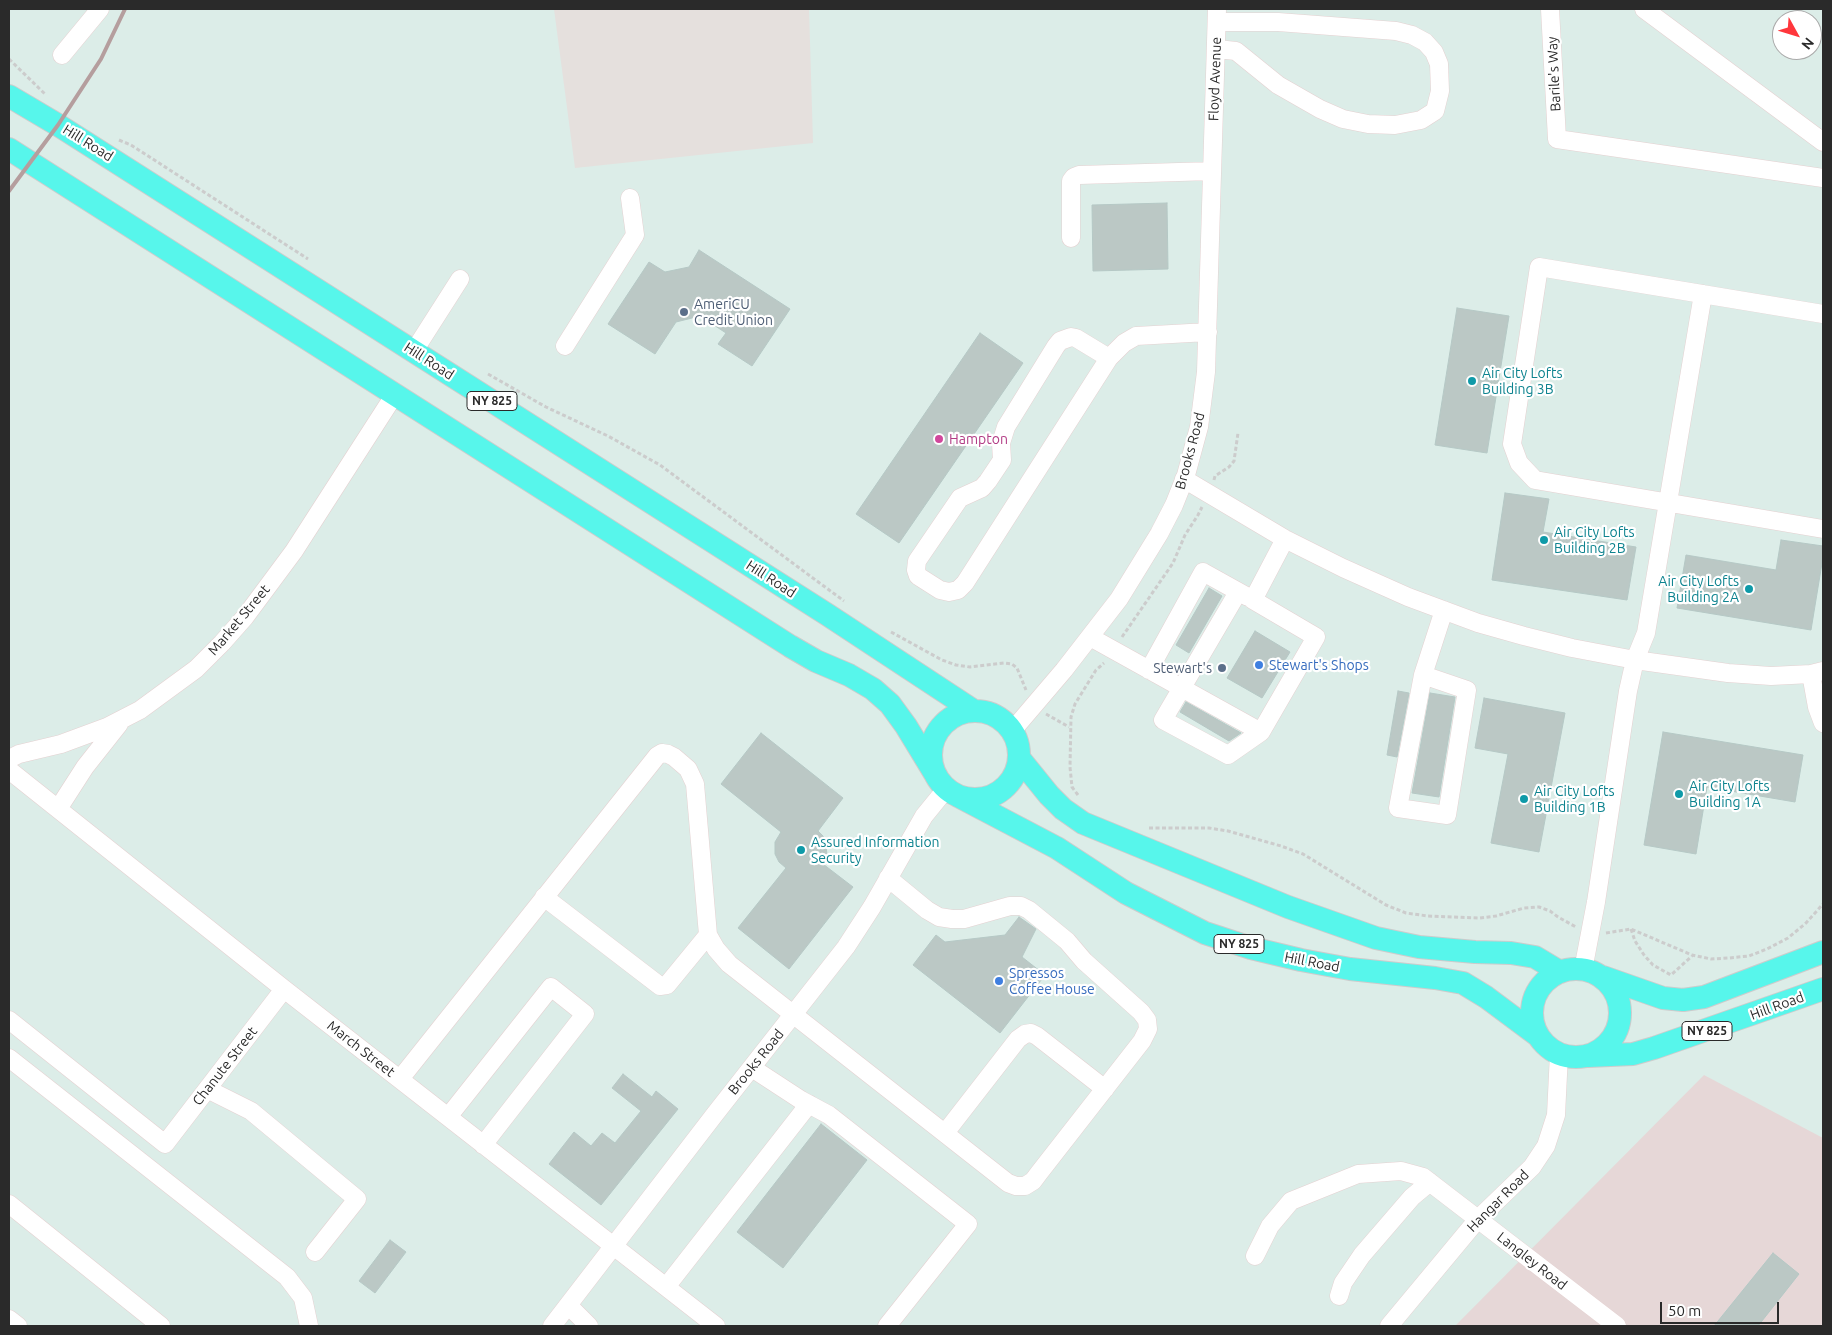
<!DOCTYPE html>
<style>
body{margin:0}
#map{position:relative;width:1832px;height:1335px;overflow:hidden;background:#dcede8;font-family:Ubuntu,sans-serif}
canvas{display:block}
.frame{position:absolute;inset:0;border:10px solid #2a2a2a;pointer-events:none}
.north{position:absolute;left:1772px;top:10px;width:50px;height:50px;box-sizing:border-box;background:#fff;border:1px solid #aaa;border-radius:50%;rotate:129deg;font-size:14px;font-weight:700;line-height:20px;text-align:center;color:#2a2a2a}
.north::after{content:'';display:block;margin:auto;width:18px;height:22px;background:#ff373c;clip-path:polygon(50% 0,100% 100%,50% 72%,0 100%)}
.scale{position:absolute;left:1660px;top:1302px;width:119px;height:22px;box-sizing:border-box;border:2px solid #2a2a2a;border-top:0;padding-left:6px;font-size:15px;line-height:18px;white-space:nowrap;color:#2a2a2a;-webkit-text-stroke:4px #fff;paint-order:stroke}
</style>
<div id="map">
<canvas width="1832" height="1335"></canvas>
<div class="frame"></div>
<div class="north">N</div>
<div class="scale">50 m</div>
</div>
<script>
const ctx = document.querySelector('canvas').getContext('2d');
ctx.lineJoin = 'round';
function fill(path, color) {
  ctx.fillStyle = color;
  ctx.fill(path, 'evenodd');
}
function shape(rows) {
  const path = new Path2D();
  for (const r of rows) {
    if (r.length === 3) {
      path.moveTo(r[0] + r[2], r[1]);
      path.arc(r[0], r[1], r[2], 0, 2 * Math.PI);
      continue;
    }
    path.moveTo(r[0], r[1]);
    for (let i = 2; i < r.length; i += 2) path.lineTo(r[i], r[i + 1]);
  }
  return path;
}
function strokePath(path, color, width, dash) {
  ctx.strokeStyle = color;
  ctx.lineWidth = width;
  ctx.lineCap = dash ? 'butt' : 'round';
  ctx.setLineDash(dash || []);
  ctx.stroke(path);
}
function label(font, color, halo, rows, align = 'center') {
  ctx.font = font + ' Ubuntu,sans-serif';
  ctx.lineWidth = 4.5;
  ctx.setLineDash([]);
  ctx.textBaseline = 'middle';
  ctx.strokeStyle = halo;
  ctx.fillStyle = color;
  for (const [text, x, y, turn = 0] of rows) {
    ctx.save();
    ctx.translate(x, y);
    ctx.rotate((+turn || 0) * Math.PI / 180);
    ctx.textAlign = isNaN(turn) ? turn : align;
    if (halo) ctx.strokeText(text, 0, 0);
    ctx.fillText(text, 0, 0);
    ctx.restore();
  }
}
fill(shape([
 [554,9,809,9,813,143,575,168]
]), '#e5e0dd');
fill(shape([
 [1704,1075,1823,1138,1823,1326,1455,1326]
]), '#e6d7d7');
const building = shape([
 [1167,203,1168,269,1093,271,1092,205,1167,203],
 [699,250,790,309,752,366,718,344,726,333,700,316,676,322,655,354,608,324,649,262,665,272,689,267,699,250],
 [1457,308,1509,316,1487,453,1435,445,1457,308],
 [980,333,1023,363,899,543,856,514,980,333],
 [1505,493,1549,499,1543,532,1636,547,1627,600,1492,580,1505,493],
 [1781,540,1823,546,1823,557,1811,630,1677,608,1686,555,1776,570,1781,540],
 [1209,588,1222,596,1189,653,1176,645,1209,588],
 [1255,631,1290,652,1262,698,1227,678,1255,631],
 [1398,691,1409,693,1397,757,1387,755,1398,691],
 [1430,693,1455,697,1439,797,1412,793,1430,693],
 [1484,698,1565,713,1539,852,1491,843,1508,754,1475,748,1484,698],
 [1186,702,1241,733,1229,741,1180,712,1186,702],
 [1663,732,1803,755,1795,802,1707,787,1696,854,1644,845,1663,732],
 [761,733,843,798,818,831,824,837,826,846,827,855,823,864,853,887,789,969,738,928,786,868,779,862,775,854,775,842,781,832,721,784,761,733],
 [1019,917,1036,929,1022,957,1045,975,1000,1033,913,965,936,935,945,942,1005,935,1019,917],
 [623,1074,652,1097,656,1091,678,1109,601,1205,549,1164,574,1132,591,1146,602,1133,615,1143,641,1111,612,1088,623,1074],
 [821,1124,867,1160,783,1268,737,1232,821,1124],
 [390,1240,406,1252,375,1293,359,1281,390,1240],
 [1773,1253,1799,1274,1758,1326,1714,1326,1773,1253]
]);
fill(building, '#bbc8c5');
strokePath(building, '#b5c8c5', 1);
const minor = shape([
 [1550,9,1557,139,1823,178],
 [1644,9,1823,142],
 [1217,49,1236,51,1278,85,1320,109,1343,119,1368,124,1395,125,1421,120,1435,111,1440,91,1439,64,1434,52,1425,42,1412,35,1396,31,1278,22,1217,22],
 [62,55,100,9],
 [1071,238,1071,181,1074,177,1079,175,1212,171],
 [1823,314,1539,267,1512,444,1519,463,1535,480,1823,529],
 [565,346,635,235,630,198],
 [414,351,460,279],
 [1109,358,1076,338,1071,337,1060,341,1056,346,1006,427,1001,443,1002,460,988,481,982,488,960,498,917,561,916,570,918,576,940,590,949,592,958,590,965,583,1109,358,1124,343,1136,336,1208,332],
 [1184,479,1285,539,1343,568,1408,597,1478,623,1524,636,1572,648,1635,660,1728,673,1771,676,1811,674,1823,671],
 [1238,592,1163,720,1228,755,1261,732],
 [1090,637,1261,732,1316,637,1253,600,1285,539],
 [1149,670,1203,572,1248,597],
 [1811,674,1817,707,1823,723],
 [1423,675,1467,690,1447,815,1398,808,1423,675,1444,610],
 [1012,731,1064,670,1119,599,1159,534,1174,505,1186,475,1199,427,1206,372,1217,9],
 [9,759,19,754,61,744,107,727,140,710,196,669,222,643,245,617,294,551,395,394],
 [9,770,284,989,716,1326],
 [58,809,85,767,119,724],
 [544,897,660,986,667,985,708,935],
 [1583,970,1596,902,1628,691,1635,660,1646,633,1703,294],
 [9,1020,165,1144,284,989],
 [9,1058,287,1277,303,1298,309,1326],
 [752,1068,801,1100,829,1115,968,1224,887,1326],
 [400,1079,657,756,662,753,668,754,674,757,688,769,695,784,708,935,716,949,729,964,1008,1183,1016,1186,1025,1186,1033,1181,1039,1173,1142,1041,1148,1029,1147,1020,1141,1012,1084,961,1067,941,1029,910,1021,906,1010,906,964,919,952,919,939,917,927,910,888,878],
 [207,1089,251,1111,357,1199,315,1252],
 [448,1117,551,987,585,1014,483,1145],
 [945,1133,1018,1039,1025,1034,1031,1033,1037,1036,1105,1089],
 [9,1204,161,1326],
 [1255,1256,1270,1226,1291,1201,1358,1174,1401,1171,1423,1177,1617,1326],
 [666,1287,809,1104],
 [1339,1296,1343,1283,1362,1255,1412,1197,1430,1182],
 [568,1305,589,1326],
 [9,1319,18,1326],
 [552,1326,715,1114,846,947,872,907,924,816,946,789],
 [1389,1326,1478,1219,1532,1167,1546,1146,1556,1115,1559,1054]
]);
const major = shape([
 [9,96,58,125,828,615,974,711],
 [9,149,790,646,816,661,849,675,873,689,890,704,906,726,937,777],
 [975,755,44],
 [1019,758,1049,795,1063,809,1083,823,1288,907,1376,938,1419,947,1475,952,1511,953,1535,957,1560,972],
 [958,796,1057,848,1126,893,1205,933,1251,948,1301,960,1350,969,1435,978,1463,983,1486,997,1537,1035],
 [1576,1013,44],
 [1603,977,1663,998,1683,1000,1704,997,1823,952],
 [1588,1056,1633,1054,1654,1048,1823,989]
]);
strokePath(minor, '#e4d1d1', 19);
strokePath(major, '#ccc', 24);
strokePath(shape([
 [9,59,46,95],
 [119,140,131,145,308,259],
 [488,374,546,407,608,436,660,465,844,601],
 [1214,480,1215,476,1229,467,1234,461,1238,433],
 [891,632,942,660,956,665,970,667,1004,663,1012,664,1017,668,1026,690],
 [1122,637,1173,563,1185,535,1198,515,1202,507],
 [1046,714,1069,727],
 [1078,795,1072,787,1070,767,1071,717,1075,704,1083,691,1096,670,1104,663],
 [1149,828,1209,828,1228,831,1281,846,1303,854,1386,905,1406,913,1428,916,1480,918,1496,916,1524,908,1539,907,1550,911,1558,917,1576,927],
 [1631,929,1635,941,1644,955,1653,965,1671,975,1692,956],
 [1606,933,1631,929,1692,955,1711,959,1729,958,1749,956,1767,949,1788,938,1806,923,1823,904]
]), '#ccc', 3, [4, 2.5]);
strokePath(minor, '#fff', 18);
strokePath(major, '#57f6eb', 22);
strokePath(shape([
 [9,191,58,125,101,59,125,9]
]), '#b59e9e', 4);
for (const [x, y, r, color] of [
 [684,312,5,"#5c6f8a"],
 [1472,381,5,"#0f9aa8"],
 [939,439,5,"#d1479c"],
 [1544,540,5,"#0f9aa8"],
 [1749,589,5,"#0f9aa8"],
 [1259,665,5,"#3f7fe0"],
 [1222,668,5,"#5c6f8a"],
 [1679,794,5,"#0f9aa8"],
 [1524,799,5,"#0f9aa8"],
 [801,850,5,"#0f9aa8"],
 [999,981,5,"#3f7fe0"]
]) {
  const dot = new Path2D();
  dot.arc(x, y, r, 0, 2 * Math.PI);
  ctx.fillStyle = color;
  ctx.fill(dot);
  strokePath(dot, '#fff', 2);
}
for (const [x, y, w] of [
 [492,401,50],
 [1239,944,50],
 [1707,1031,50]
]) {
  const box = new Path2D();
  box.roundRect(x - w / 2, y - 9.5, w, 19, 4);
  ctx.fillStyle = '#fff';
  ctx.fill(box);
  strokePath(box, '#2a2a2a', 1);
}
label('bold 12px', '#2a2a2a', null, [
 ["NY 825",492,401],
 ["NY 825",1239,944],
 ["NY 825",1707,1031]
]);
label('14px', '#2a2a2a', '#fff', [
 ["Barile's Way",1554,74,-93],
 ["Floyd Avenue",1215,79,-88],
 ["Hill Road",88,143,32],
 ["Hill Road",429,361,33],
 ["Brooks Road",1190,451,-75],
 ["Hill Road",771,579,33],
 ["Market Street",239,620,-50],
 ["Hill Road",1312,962,11],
 ["Hill Road",1777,1006,-20],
 ["March Street",361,1049,38],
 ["Brooks Road",756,1062,-51],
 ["Chanute Street",225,1066,-52],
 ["Hangar Road",1498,1201,-45],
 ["Langley Road",1532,1261,38]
]);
label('14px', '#4e5e75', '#fff', [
 ["AmeriCU",694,304],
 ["Credit Union",694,320],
 ["Stewart's",1212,668,"right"]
], 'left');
label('14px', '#0d838f', '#fff', [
 ["Air City Lofts",1482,373],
 ["Building 3B",1482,389],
 ["Air City Lofts",1554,532],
 ["Building 2B",1554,548],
 ["Air City Lofts",1739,581,"right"],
 ["Building 2A",1739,597,"right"],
 ["Air City Lofts",1689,786],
 ["Building 1A",1689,802],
 ["Air City Lofts",1534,791],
 ["Building 1B",1534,807],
 ["Assured Information",811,842],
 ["Security",811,858]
], 'left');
label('14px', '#b23c85', '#fff', [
 ["Hampton",949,439]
], 'left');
label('14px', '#366cbe', '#fff', [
 ["Stewart's Shops",1269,665],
 ["Spressos",1009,973],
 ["Coffee House",1009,989]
], 'left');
</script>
